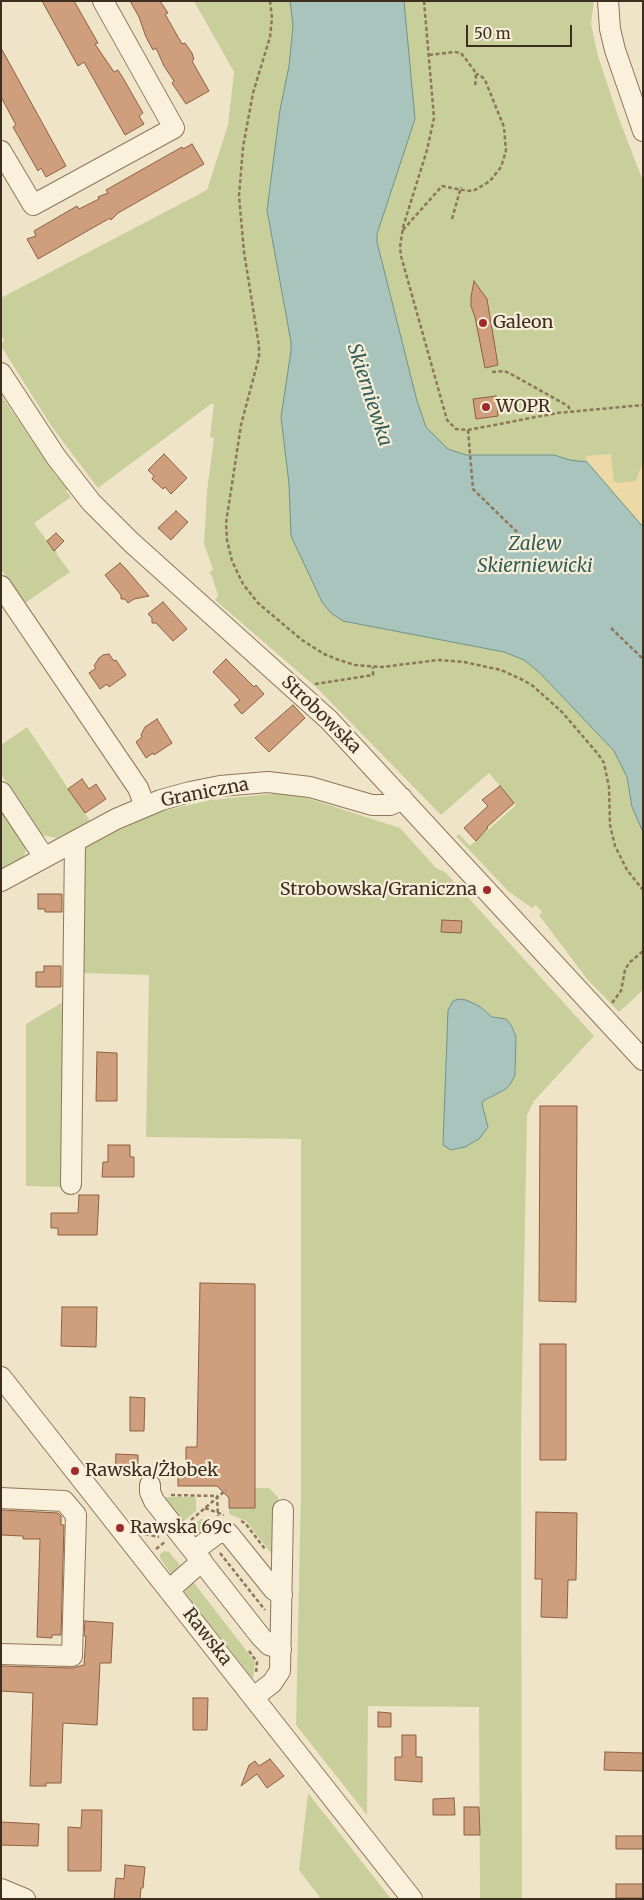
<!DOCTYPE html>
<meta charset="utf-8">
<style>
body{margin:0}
#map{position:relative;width:644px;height:1900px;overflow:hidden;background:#f0e4c8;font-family:Merriweather,serif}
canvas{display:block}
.frame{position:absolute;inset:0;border:2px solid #3d2e20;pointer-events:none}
.scale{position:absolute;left:466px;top:25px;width:106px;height:22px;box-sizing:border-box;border:2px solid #3d2e20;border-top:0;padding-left:6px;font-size:15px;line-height:18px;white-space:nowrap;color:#3d2e20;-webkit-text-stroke:4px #f7eed8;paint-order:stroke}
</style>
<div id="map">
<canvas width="644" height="1900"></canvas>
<div class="frame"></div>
<div class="scale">50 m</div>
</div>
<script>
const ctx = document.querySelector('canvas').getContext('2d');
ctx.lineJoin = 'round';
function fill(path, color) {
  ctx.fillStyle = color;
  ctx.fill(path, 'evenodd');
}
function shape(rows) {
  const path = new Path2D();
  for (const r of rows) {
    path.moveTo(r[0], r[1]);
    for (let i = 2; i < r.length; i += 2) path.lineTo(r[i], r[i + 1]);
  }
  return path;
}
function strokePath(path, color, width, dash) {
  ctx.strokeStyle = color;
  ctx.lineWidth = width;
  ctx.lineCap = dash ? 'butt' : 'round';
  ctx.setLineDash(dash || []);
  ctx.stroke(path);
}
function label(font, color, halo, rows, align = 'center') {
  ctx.font = font + ' Merriweather,serif';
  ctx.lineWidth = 4.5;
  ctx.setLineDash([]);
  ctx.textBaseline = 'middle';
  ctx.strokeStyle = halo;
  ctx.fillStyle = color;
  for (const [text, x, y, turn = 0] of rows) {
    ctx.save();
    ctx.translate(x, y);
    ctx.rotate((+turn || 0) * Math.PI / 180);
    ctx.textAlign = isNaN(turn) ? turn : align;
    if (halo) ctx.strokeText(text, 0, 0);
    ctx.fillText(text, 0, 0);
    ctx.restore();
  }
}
fill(shape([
 [194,1,594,1,591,24,598,56,618,116,643,181,643,990,619,1012,587,979,539,915,542,912,536,905,532,908,508,891,456,836,459,834,470,846,516,805,489,773,441,815,317,688,215,600,218,595,212,576,209,573,213,569,204,544,207,491,214,438,210,437,214,404,211,404,98,488,52,427,1,346,4,340,1,334,1,298,207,190,228,125,234,72],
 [1,395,56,476,68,489,66,491,71,497,34,523,47,541,55,549,58,556,70,572,25,603,1,569],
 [27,727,90,821,57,838,42,835,1,774,1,745],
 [280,793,304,797,400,828,436,868,445,872,594,1036,534,1101,527,1115,521,1436,522,1899,480,1899,479,1707,368,1706,367,1815,296,1725,301,1490,301,1139,146,1137,149,975,80,973,82,858,87,846,141,819,163,811,211,800],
 [479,1006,492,1017,506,1019,511,1025,516,1036,515,1075,506,1089,483,1101,482,1104,488,1127,443,1145,445,1111],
 [1,805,27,843,24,857,1,869],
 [68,999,65,1187,26,1186,26,1024],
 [255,1488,269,1488,278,1497,279,1505,278,1562,246,1521,229,1514,229,1508,255,1508],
 [157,1497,196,1497,196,1511,179,1525],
 [201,1519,215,1519,215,1528,198,1538,192,1537,184,1532],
 [164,1551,169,1552,184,1570,173,1575,171,1574,160,1558,160,1554],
 [191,1579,255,1662,253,1679,182,1589],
 [308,1793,388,1895,391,1899,321,1899,299,1870]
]), '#c9cf9b');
fill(shape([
 [611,454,614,481,617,483,636,481,643,461,643,527,587,462,586,456]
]), '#ecd9a5');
const water = shape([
 [290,1,404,1,415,119,377,234,377,242,417,401,426,427,448,449,466,455,554,455,570,460,587,462,643,527,643,832,632,807,627,777,614,751,539,672,524,660,504,652,343,621,331,613,322,602,291,536,289,484,281,417,291,351,291,342,267,210,280,110,289,66,293,26,290,1],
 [458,999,466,1000,479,1006,492,1017,506,1019,511,1025,516,1036,515,1075,511,1083,506,1089,483,1101,482,1104,488,1127,479,1139,465,1147,451,1150,443,1145,448,1010,453,1001,458,999]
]);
fill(water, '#a9c4bc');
strokePath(water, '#6f938a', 1);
const building = shape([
 [42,1,74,1,98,43,95,44,114,72,118,70,123,78,143,113,139,116,144,124,125,135,84,62,78,66,42,1],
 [130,1,160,1,168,13,165,14,182,44,185,43,192,53,194,59,192,61,209,91,186,104,172,83,174,81,164,66,156,48,153,50,146,37,139,17,130,1],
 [1,48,66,166,46,177,41,168,38,171,13,127,16,125,1,97,1,48],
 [192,144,204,164,118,213,111,220,110,218,38,259,27,239,36,236,34,231,77,206,79,209,99,199,98,197,108,193,106,190,182,147,183,149,192,144],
 [474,281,487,299,498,365,485,368,475,317,471,306,471,297,474,281],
 [496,396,498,416,476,419,473,399,496,396],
 [164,454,187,478,171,494,165,487,163,489,152,479,154,476,148,470,164,454],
 [176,511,188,522,171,540,158,528,176,511],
 [56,533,64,541,54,551,47,541,56,533],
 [120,563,126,569,149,596,134,599,128,603,125,599,121,599,121,595,105,575,120,563],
 [163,602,187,629,173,641,156,623,152,623,152,618,148,614,163,602],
 [109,654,114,661,116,660,126,675,109,687,107,684,100,689,89,673,96,668,94,666,99,658,103,655,109,654],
 [226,659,254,687,256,685,264,694,242,714,234,705,240,700,213,672,226,659],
 [293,705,305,718,269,752,255,738,293,705],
 [157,719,172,743,154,755,153,753,146,758,136,742,142,737,141,735,145,727,157,719],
 [82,779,89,789,96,784,106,799,85,813,68,789,82,779],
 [500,786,514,803,487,827,488,828,476,841,464,828,488,806,482,800,500,786],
 [38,894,62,894,62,912,45,912,45,909,38,909,38,894],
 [442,920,462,921,461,933,441,932,442,920],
 [44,966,61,966,61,987,36,987,36,972,44,972,44,966],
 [97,1052,117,1053,117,1101,96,1101,97,1052],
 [540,1106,577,1106,576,1302,539,1301,540,1106],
 [108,1145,130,1145,130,1157,134,1157,134,1177,102,1177,103,1162,108,1162,108,1145],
 [79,1195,99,1195,97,1235,58,1235,58,1228,51,1228,51,1213,78,1213,79,1195],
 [200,1283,255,1284,255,1508,229,1508,229,1498,217,1486,178,1486,178,1469,186,1469,186,1447,197,1447,200,1283],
 [62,1307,97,1307,96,1347,61,1346,62,1307],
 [540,1344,566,1344,566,1460,540,1460,540,1344],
 [130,1397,145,1398,144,1431,130,1431,130,1397],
 [116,1454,138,1455,138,1475,115,1474,116,1454],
 [1,1510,58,1513,61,1516,61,1525,64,1525,61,1635,52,1635,52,1638,37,1637,40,1539,23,1539,23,1536,1,1535,1,1510],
 [536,1512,577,1513,576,1580,568,1580,567,1618,541,1617,542,1579,535,1579,536,1512],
 [85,1621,113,1623,111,1663,100,1663,97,1725,63,1723,61,1783,46,1783,46,1786,30,1786,33,1693,1,1691,1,1666,72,1668,84,1665,86,1636,84,1636,85,1621],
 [193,1698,208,1698,207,1730,193,1730,193,1698],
 [378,1712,391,1713,391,1727,378,1727,378,1712],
 [402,1735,416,1735,416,1757,422,1757,422,1782,395,1780,395,1757,402,1757,402,1735],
 [605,1752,643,1753,643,1771,604,1770,605,1752],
 [270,1759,284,1776,267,1788,257,1774,241,1786,249,1765,255,1761,259,1766,270,1759],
 [454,1798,455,1815,433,1815,433,1799,454,1798],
 [464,1807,479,1807,480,1835,464,1835,464,1807],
 [82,1810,102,1810,101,1871,68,1871,68,1827,81,1828,82,1810],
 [1,1822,39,1824,38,1846,1,1845,1,1822],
 [616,1836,643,1836,643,1849,616,1849,616,1836],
 [125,1865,145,1867,143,1888,141,1888,140,1899,114,1899,116,1878,124,1879,125,1865],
 [616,1884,643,1884,643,1898,616,1898,616,1884]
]);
fill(building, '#cf9f7d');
strokePath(building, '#8d5f41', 1);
const minor = shape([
 [608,1,610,29,615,50,643,131],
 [1,151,33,205,174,128,103,1],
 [1,373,56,457,91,502,131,542,329,720,643,1060],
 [1,586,138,788,145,806],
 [1,792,44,857],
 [1,881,116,819,161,800,190,792,220,786,268,782,310,787,372,805,390,805,397,802,402,798],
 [71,1184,75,841],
 [1,1377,412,1899],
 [150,1485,150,1492,154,1501,261,1637,269,1645,281,1649],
 [1,1498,64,1501,76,1515,72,1656,1,1654],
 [194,1551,218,1533,228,1533,274,1590,282,1595],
 [169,1590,202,1561],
 [254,1697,272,1683,280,1671,283,1510],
 [1,1889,25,1899]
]);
strokePath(minor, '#8d765c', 22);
strokePath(shape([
 [270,1,272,18,270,37,253,93,243,147,239,196,244,252,259,346,259,357,241,425,226,523,227,540,232,561,243,584,258,603,302,640,324,654,339,660,355,665,382,667,438,660,464,662,501,670,523,680,533,686,562,712,598,754,604,763,609,787,610,825,615,846,627,870,643,890],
 [424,1,434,118,427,150,403,227,400,247,401,256,447,420,456,429,468,430,557,413,643,405],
 [429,55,455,52,461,53,474,70,476,77,475,86],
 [452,219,461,187],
 [403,230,442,186,468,191,475,190,490,181,501,167,506,151,504,127,485,80,480,75,476,74],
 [492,372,504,371,511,374,568,406,571,411],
 [468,430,473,489,520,535],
 [611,628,643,659],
 [315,684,373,675,373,667],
 [612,1003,621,991,625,970,629,963,643,951],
 [171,1495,217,1496,218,1516],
 [205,1508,224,1515],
 [191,1520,226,1490],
 [241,1521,245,1523,265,1549],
 [145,1534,159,1537],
 [156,1549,166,1541],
 [220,1553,265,1610],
 [249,1651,257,1662,256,1673]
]), '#8d765c', 2.5, [4, 2.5]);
strokePath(minor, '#faf1dc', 20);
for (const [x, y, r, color] of [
 [483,323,5,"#9e2a2b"],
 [486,407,5,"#9e2a2b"],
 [487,890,5,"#9e2a2b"],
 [75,1471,5,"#9e2a2b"],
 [120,1528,5,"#9e2a2b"]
]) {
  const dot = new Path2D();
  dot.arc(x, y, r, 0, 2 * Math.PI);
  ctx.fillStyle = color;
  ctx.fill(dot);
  strokePath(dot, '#f7eed8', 2);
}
label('18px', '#3d2e20', '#f7eed8', [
 ["Galeon",493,323],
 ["WOPR",496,407],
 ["Strobowska/Graniczna",477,890,"right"],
 ["Rawska/Żłobek",85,1471],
 ["Rawska 69c",130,1528]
], 'left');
label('18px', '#3d2e20', '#f7eed8', [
 ["Strobowska",321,715,44],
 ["Graniczna",205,793,-11],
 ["Rawska",207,1637,52]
]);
label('italic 19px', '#2f5d5a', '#f7eed8', [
 ["Skierniewka",369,395,72],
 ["Zalew",535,545],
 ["Skierniewicki",535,567]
]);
</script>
